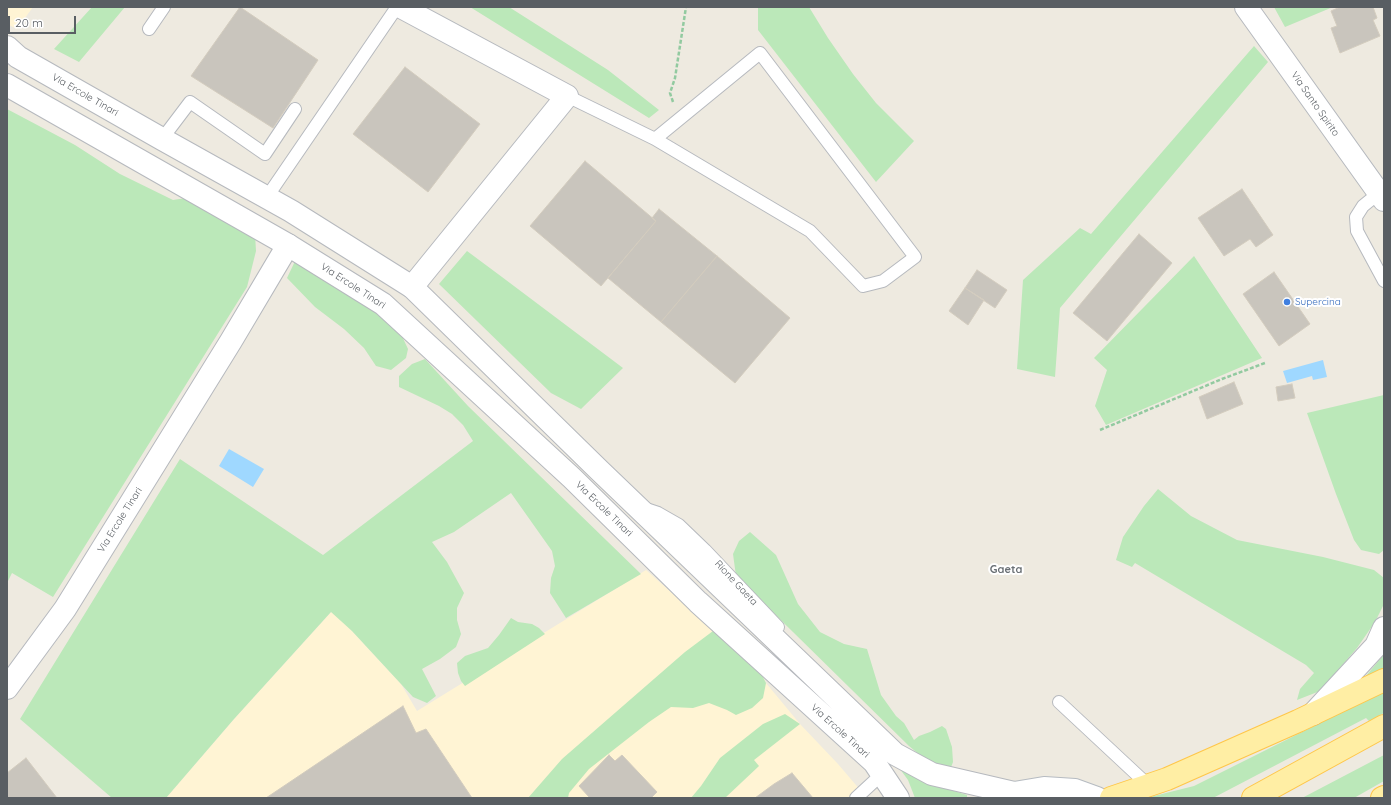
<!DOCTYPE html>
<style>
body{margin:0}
#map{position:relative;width:1391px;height:805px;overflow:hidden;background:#eeeae0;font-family:Quicksand,sans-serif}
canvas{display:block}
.frame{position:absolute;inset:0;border:8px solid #595e63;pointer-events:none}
.scale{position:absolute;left:8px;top:16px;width:68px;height:18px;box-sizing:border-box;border:2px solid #595e63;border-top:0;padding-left:5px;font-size:12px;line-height:14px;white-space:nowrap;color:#595e63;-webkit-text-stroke:3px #fff;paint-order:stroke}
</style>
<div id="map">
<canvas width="1391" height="805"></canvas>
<div class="frame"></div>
<div class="scale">20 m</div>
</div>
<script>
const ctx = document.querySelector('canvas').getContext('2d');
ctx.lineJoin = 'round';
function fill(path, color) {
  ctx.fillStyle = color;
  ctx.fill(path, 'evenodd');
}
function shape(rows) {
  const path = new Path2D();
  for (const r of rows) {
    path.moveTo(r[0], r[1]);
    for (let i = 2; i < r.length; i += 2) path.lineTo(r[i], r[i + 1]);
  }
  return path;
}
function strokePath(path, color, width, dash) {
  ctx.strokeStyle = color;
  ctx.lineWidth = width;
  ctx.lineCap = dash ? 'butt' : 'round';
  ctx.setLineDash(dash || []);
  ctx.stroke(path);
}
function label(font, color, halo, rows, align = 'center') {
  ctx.font = font + ' Quicksand,sans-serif';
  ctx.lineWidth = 4;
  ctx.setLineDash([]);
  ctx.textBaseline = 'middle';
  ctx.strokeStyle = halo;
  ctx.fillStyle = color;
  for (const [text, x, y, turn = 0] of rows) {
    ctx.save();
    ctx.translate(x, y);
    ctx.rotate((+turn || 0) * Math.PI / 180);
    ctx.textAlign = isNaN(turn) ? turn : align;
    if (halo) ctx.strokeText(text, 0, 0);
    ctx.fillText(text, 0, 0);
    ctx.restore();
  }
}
fill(shape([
 [7,7,33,7,17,29,7,24],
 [646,570,760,671,766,683,800,724,838,764,867,798,166,798,234,719,332,611,352,631,401,684,417,711]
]), '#fff4d4');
fill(shape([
 [92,7,125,7,79,62,54,49],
 [470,7,509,7,608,70,659,110,649,118],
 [758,7,809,7,828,38,853,74,876,103,914,141,876,182,758,30],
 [1274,7,1333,7,1285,27],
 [1254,46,1268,62,1060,308,1055,377,1017,369,1023,280,1080,228,1091,234],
 [7,109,75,145,120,174,173,200,186,198,255,234,256,251,247,287,53,597,12,573,7,583],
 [467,251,502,277,623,368,581,409,551,393,439,284],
 [1194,256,1262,358,1106,425,1095,406,1107,370,1094,358],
 [297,257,378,312,401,334,408,349,406,358,391,370,376,366,364,348,344,329,315,307,287,278],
 [425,359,468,406,641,574,566,618,550,593,551,578,555,566,552,551,511,493,454,532,432,542,447,562,464,593,457,608,457,620,461,634,456,647,440,659,422,669,436,696,427,703,413,697,352,631,331,612,234,719,166,798,112,798,20,719,180,459,323,555,473,441,463,425,452,414,439,406,399,387,399,376,412,364],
 [1384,395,1384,550,1379,554,1361,550,1354,540,1336,494,1307,413],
 [1158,489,1191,516,1237,540,1323,557,1374,570,1384,578,1384,604,1375,622,1357,648,1320,691,1297,700,1300,689,1314,673,1306,665,1135,563,1132,567,1116,560,1123,537,1144,506],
 [750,532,776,555,798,604,820,632,844,644,867,649,881,695,896,716,904,723,914,740,919,736,930,732,942,726,946,729,952,747,953,762,950,770,933,766,909,746,736,576,733,554,739,541],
 [511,618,518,622,532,624,539,628,545,634,465,686,461,681,458,673,457,663,465,656,488,648,499,635],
 [713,631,760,671,766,683,763,698,752,708,736,715,727,710,709,703,693,708,671,707,649,722,589,769,569,793,568,798,528,798,562,759,685,652],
 [1384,653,1384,669,1365,677,1381,658],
 [1384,691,1384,713,1369,721,1366,718,1213,798,1146,798,1194,786],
 [785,714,800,724,754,760,759,766,725,798,691,798,701,786,720,758,763,724],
 [1384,755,1384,781,1354,798,1302,798],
 [897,765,941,787,967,795,967,798,915,798,908,780]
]), '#bbe8b9');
fill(shape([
 [1323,360,1327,377,1313,380,1312,376,1287,383,1283,371],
 [229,449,264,469,253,487,219,466]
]), '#9fd8ff');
const building = shape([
 [240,7,318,60,273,128,191,76,240,7],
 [1340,7,1373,7,1377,18,1373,20,1380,36,1340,53,1331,28,1337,26,1331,11,1340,7],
 [405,67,480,124,428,192,353,134,405,67],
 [585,161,656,221,601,286,530,226,585,161],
 [1242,189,1273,235,1256,247,1250,239,1224,256,1198,218,1242,189],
 [659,209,717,256,661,322,608,278,656,221,652,218,659,209],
 [1139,234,1172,263,1107,341,1073,313,1139,234],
 [717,256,790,318,735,383,661,322,717,256],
 [977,270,1007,290,995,308,965,288,977,270],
 [1274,272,1310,324,1279,346,1243,294,1274,272],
 [965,288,984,300,968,325,949,311,965,288],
 [1234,382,1243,404,1207,419,1199,397,1234,382],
 [1292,384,1295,398,1278,401,1276,387,1292,384],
 [403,706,416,733,426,729,472,798,266,798,403,706],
 [609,755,615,761,622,755,657,792,651,798,588,798,589,797,579,786,609,755],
 [26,758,57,798,7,798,7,773,26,758],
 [792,773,813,798,755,798,774,784,792,773]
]);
fill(building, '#c9c5bd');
strokePath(building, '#d3ccbe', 1);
const service = shape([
 [149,29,164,7],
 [567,96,655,139,810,231,863,286,883,281,915,257,760,53,655,139],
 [162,139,190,102,265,154,295,109],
 [1379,193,1363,206,1356,217,1357,231,1384,281],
 [267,197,397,7],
 [646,509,658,513,679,525,705,550,778,627],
 [1059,702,1148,785],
 [856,798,882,774]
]);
const minor = shape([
 [401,7,567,96,412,287],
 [7,688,65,609,231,341,288,245]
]);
const tertiary = shape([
 [1246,7,1384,200],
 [7,47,18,57,162,139,291,211,412,287,599,470,895,754,932,774,1014,793],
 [7,85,288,245,383,304,572,478,698,602,874,762,898,798],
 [1313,714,1376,646,1384,628]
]);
const secondary = shape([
 [1002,798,1014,793,1044,788,1075,790,1097,798]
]);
const primary = shape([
 [1111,798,1167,779,1298,721,1384,680],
 [1253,798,1384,726],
 [1382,798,1384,797]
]);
strokePath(service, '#b6b9be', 14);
strokePath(minor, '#b6b9be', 24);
strokePath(tertiary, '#b6b9be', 24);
strokePath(secondary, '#b6bbc1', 24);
strokePath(primary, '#ffc648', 24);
strokePath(shape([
 [673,102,670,93,675,78,686,7],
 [1100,430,1222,379,1265,363]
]), '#92caa0', 2.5, [4, 2]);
strokePath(service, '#fff', 12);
strokePath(minor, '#fff', 22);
strokePath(tertiary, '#fff', 22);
strokePath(secondary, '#fff', 22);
strokePath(primary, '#ffeea4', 22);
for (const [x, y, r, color] of [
 [1287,302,4,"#3f7fe0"]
]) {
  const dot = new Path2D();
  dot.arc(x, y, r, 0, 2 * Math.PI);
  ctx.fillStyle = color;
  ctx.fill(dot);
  strokePath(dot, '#fff', 1.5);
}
label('10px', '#595e63', '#fff', [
 ["Via Ercole Tinari",85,95,30],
 ["Via Santo Spirito",1315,104,55],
 ["Via Ercole Tinari",353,286,33],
 ["Via Ercole Tinari",604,509,44],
 ["Via Ercole Tinari",120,520,-58],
 ["Rione Gaeta",736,583,47],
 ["Via Ercole Tinari",840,731,42]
]);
label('10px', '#366cbe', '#fff', [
 ["Supercina",1295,302]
], 'left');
label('bold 11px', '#6a7075', '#fff', [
 ["Gaeta",1006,570]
]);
</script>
